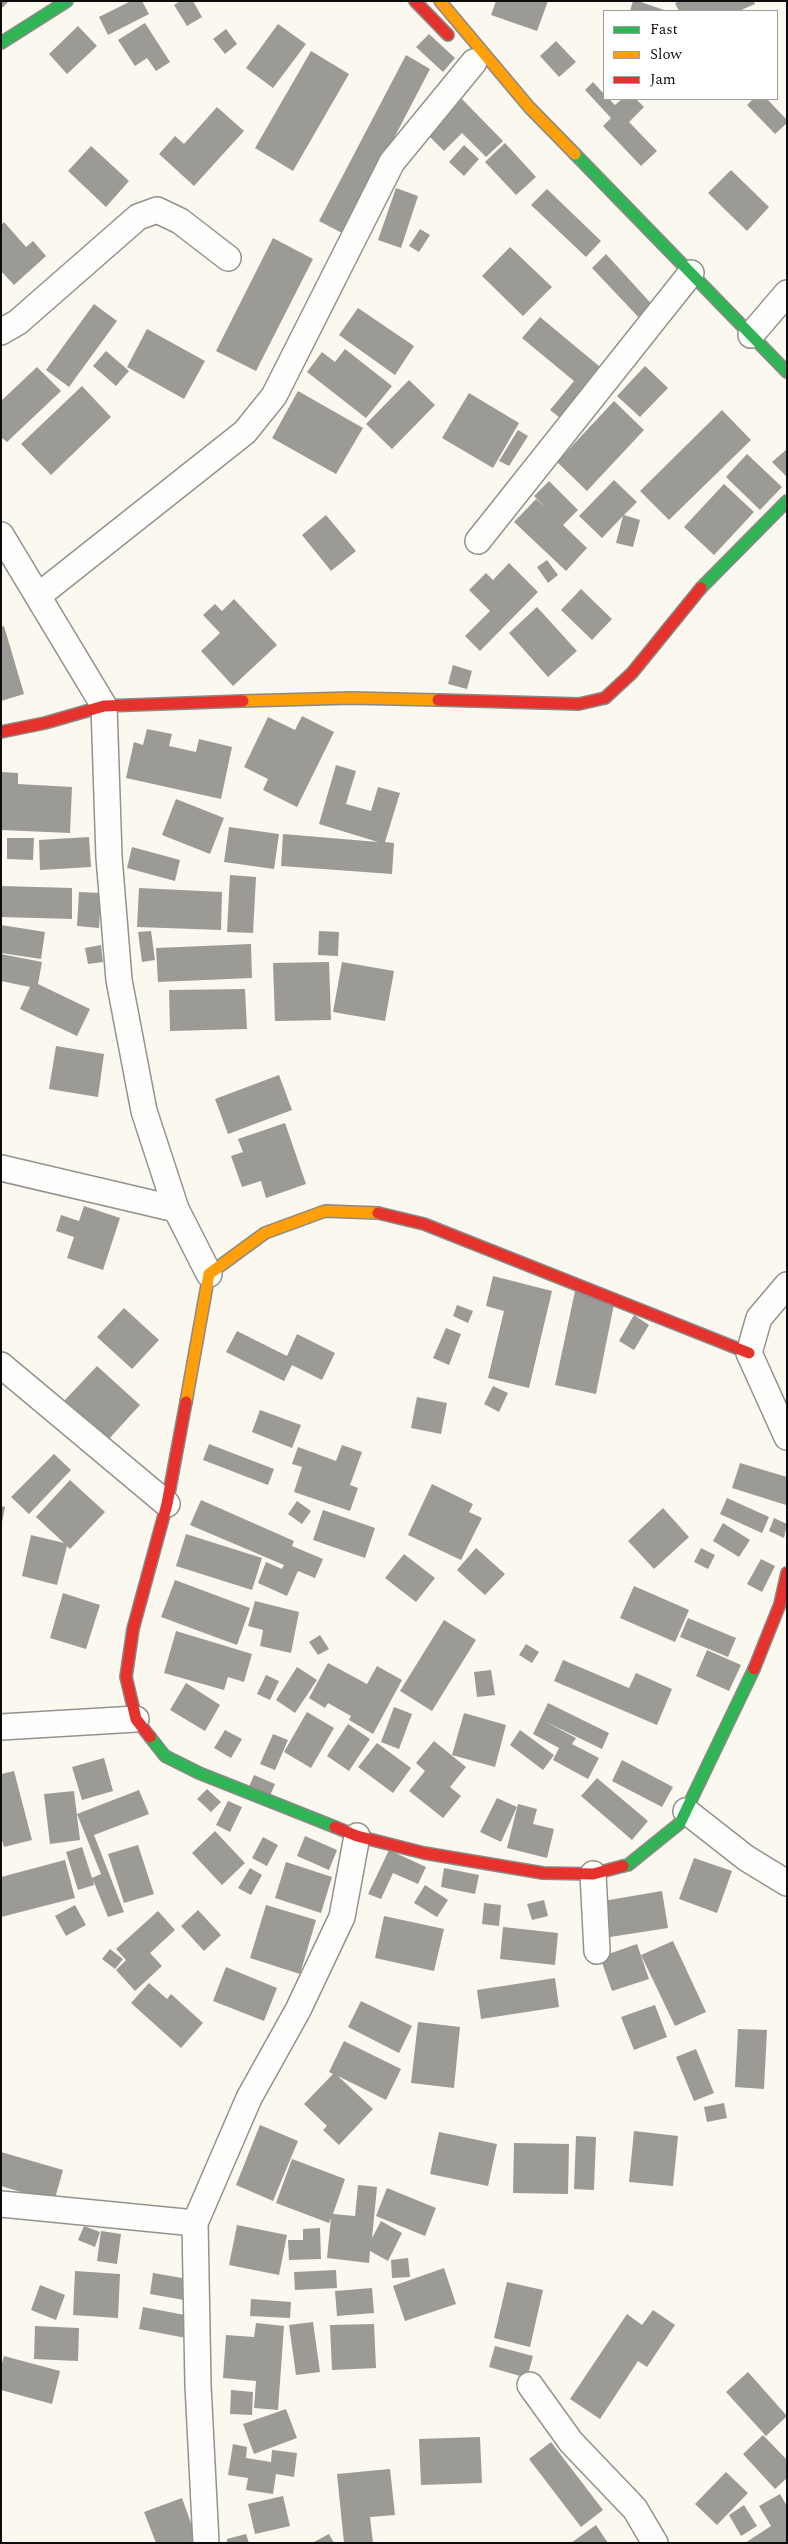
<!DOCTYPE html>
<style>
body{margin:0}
#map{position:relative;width:788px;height:2544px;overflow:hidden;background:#faf8ef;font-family:Spectral,serif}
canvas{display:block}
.frame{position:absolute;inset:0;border:2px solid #0c0c0c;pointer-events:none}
.legend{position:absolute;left:603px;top:10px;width:175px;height:90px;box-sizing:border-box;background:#fff;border:1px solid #9e9e9e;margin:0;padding:6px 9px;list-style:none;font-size:15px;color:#0c0c0c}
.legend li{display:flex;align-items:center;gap:10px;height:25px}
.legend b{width:25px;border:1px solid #9e9e9e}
</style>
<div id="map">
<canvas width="788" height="2544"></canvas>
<div class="frame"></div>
<ul class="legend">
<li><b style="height:6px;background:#30b455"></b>Fast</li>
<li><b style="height:6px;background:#ff9f0a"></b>Slow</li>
<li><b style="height:6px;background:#e5322d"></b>Jam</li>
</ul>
</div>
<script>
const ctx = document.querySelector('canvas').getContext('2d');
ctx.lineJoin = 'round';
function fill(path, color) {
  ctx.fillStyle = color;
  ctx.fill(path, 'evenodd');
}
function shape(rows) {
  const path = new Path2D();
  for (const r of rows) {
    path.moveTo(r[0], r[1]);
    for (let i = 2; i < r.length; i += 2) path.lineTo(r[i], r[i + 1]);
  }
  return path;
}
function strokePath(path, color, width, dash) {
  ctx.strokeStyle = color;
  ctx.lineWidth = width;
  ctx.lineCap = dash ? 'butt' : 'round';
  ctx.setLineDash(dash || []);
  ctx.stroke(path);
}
fill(shape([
 [1,1,9,1,1,9],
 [131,1,142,1,149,14,108,35,99,17],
 [180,1,193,1,202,17,187,26,174,5],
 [496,1,548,1,537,31,491,15],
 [633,1,638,1,667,11,630,11],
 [681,1,754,1,755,4,739,11,679,11,675,3],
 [145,23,170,62,156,71,147,58,135,66,118,40],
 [278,24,306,44,273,88,246,68],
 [78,26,97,46,67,74,49,54],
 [226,29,237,44,225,54,213,39],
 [429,34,455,58,443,72,416,47],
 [556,41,576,62,559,77,540,56],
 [311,51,349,74,293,171,255,148],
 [406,55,430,69,344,234,319,221],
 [593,82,604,94,604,99,609,99,615,105,622,99,636,99,644,107,629,122,657,151,641,166,603,126,611,118,585,90],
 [459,96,503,141,486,157,462,133,444,151,424,131],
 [753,99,767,99,787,120,787,123,775,134,747,105],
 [217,107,244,131,194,186,159,154,175,136,184,144],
 [505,143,536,177,516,195,485,162],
 [464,145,479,159,464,176,449,162],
 [91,146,129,181,106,207,68,171],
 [731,170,769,207,747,231,708,193],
 [396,188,418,196,401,248,378,240],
 [547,189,601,241,586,257,531,205],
 [4,222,26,247,33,241,46,256,14,285,1,271,1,225],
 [420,229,430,235,419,252,409,246],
 [273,238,313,259,256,371,216,351],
 [510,247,552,287,523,316,482,276],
 [606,254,657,310,644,323,592,268],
 [94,304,117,321,69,387,46,370],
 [358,308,414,346,395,375,339,335],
 [540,317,605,371,564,421,550,410,574,381,522,338],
 [147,329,205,361,184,399,127,367],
 [345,349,392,386,366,418,307,372,322,352,335,362],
 [106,351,129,371,116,386,93,366],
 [645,366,668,388,640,417,617,396],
 [37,367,61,391,7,442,1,437,1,401],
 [409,380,435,405,392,449,366,424],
 [82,386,111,417,51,475,21,444],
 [298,391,363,428,336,474,272,438],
 [469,393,519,423,493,468,442,438],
 [614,401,644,430,587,491,557,462],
 [722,410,751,440,669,520,640,491],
 [518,430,528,436,509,466,499,461],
 [787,449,787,477,772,462],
 [747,454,782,487,760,510,726,477],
 [614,480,637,502,624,515,640,520,633,547,616,543,623,516,602,538,579,516],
 [549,481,578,510,563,525,587,548,566,571,514,522,536,499,546,508,534,496],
 [724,484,754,512,714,555,684,527],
 [326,515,356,551,331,571,302,535],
 [547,560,558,575,548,583,537,567],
 [509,563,538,592,480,651,465,636,490,611,469,590,486,573,493,580],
 [581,589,612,619,592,640,561,610],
 [234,599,277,645,233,686,201,651,220,633,203,615,215,604,222,611],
 [537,607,577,651,548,677,509,633],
 [4,626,24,694,1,701,1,627],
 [453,665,472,671,467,689,448,684],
 [302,716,334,732,297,807,263,790,268,779,244,767,268,717,295,730],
 [147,729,172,734,169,746,196,752,199,739,232,747,221,799,126,778,134,742,143,745],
 [336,765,356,771,346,804,371,811,378,787,400,793,385,842,394,843,392,874,281,866,283,834,378,842,319,824],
 [1,772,18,773,18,784,72,787,70,833,1,830],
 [176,799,224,818,210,854,162,835],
 [229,827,279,834,274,869,224,862],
 [89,837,91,867,40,870,39,840],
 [7,838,34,838,33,860,7,859],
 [132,847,180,860,175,881,127,868],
 [230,875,256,877,253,933,227,932],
 [1,886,72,888,72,919,1,917],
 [139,888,222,892,221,930,137,927],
 [79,892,101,893,99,928,77,926],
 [1,925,45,932,41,959,1,953],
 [151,931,155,960,142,962,138,932],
 [319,931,339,932,338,956,318,955],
 [251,944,252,978,158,982,156,948],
 [101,945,103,962,88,964,85,948],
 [1,954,42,962,38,984,90,1009,77,1036,20,1009,30,987,1,981],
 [329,962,331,1020,275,1021,273,963],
 [342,962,394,971,385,1021,333,1012],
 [245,989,247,1029,170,1031,169,990],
 [56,1046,104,1054,98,1097,49,1089],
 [279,1075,292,1110,228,1134,215,1099],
 [285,1123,306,1184,266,1198,261,1181,242,1187,231,1156,243,1152,238,1139],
 [84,1206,120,1218,103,1270,67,1258,74,1237,56,1231,61,1215,79,1221],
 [493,1276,552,1291,529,1388,488,1378,504,1311,486,1306],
 [575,1291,615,1299,596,1394,555,1385],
 [457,1305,473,1311,468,1323,453,1316],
 [124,1308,159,1340,132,1369,97,1337],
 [634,1315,649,1325,634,1350,619,1341],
 [446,1328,461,1334,449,1365,433,1358],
 [237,1331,287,1356,297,1334,335,1353,322,1380,292,1365,284,1381,226,1352],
 [97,1366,140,1405,107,1441,64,1401],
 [493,1386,508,1393,499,1412,484,1404],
 [417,1397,447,1403,441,1434,411,1428],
 [260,1410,301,1425,292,1448,252,1432],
 [209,1444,274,1469,268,1485,203,1460],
 [342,1445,362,1452,350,1485,358,1488,350,1511,294,1492,302,1467,292,1464,298,1447,336,1461],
 [54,1454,71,1470,29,1514,11,1497],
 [740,1463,787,1477,786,1505,732,1488],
 [70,1480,105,1512,70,1549,67,1546,57,1585,22,1576,31,1535,64,1543,36,1517],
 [432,1484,473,1504,469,1512,482,1518,461,1560,408,1535],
 [727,1498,769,1517,762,1533,720,1514],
 [201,1500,294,1541,292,1546,323,1559,315,1578,298,1571,287,1596,258,1583,266,1562,282,1569,284,1565,190,1525],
 [297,1501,311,1511,302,1524,288,1514],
 [1,1506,5,1507,2,1522,1,1522],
 [663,1508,689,1537,654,1569,628,1541],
 [323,1510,375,1528,365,1558,313,1540],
 [774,1518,787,1524,784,1538,769,1531],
 [723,1523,750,1540,739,1557,713,1541],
 [186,1534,262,1558,252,1590,176,1566],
 [476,1548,505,1574,485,1595,457,1570],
 [701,1548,715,1555,708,1569,694,1562],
 [404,1554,435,1578,416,1602,385,1578],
 [761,1559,775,1566,762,1592,747,1584],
 [175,1580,250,1608,237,1645,161,1617],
 [634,1586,689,1610,675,1642,620,1618],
 [63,1593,100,1605,86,1649,50,1638],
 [255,1601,299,1612,291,1653,260,1646,263,1630,248,1626],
 [688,1618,736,1638,728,1657,680,1637],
 [444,1620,476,1640,432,1711,400,1691],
 [176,1631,252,1654,244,1682,228,1677,224,1690,164,1673],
 [320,1635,329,1649,318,1655,309,1642],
 [526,1644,539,1652,532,1663,519,1655],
 [707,1650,741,1665,729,1691,696,1676],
 [563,1660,629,1688,636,1673,672,1689,657,1725,554,1681],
 [328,1663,367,1684,377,1666,402,1680,373,1734,349,1720,351,1716,328,1703,325,1708,309,1698],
 [297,1667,317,1680,295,1713,276,1700],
 [491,1670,495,1695,477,1697,474,1672],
 [266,1675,279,1681,270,1700,257,1694],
 [186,1683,220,1705,205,1731,170,1710],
 [548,1703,609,1733,602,1749,544,1721,576,1738,572,1744,599,1758,588,1779,553,1760,559,1748,533,1734],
 [394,1707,412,1714,399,1749,381,1742],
 [307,1712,334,1728,311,1768,284,1752],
 [464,1713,506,1725,495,1767,452,1755],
 [348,1724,370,1739,349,1771,327,1756],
 [225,1730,242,1739,231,1758,214,1748],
 [520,1730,554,1755,543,1770,510,1745],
 [273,1734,288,1740,275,1770,260,1764],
 [434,1741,466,1767,450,1787,461,1796,443,1818,409,1791,425,1771,416,1763],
 [377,1743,411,1768,393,1793,358,1767],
 [104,1758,113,1791,82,1800,72,1767],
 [622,1760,673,1787,662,1807,612,1781],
 [14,1771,32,1840,4,1847,1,1837,1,1774],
 [254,1775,275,1784,269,1798,248,1789],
 [597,1778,648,1821,632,1840,581,1796],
 [207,1789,221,1802,211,1812,197,1799],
 [139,1790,149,1814,94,1835,124,1912,108,1917,93,1880,94,1885,78,1890,66,1852,82,1847,92,1878,101,1874,77,1814],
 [74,1791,80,1840,50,1844,44,1794],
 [497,1798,517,1807,501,1842,480,1832],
 [228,1801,242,1807,230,1832,216,1825],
 [518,1804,537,1809,533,1824,554,1829,547,1858,507,1848],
 [215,1831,245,1863,222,1885,192,1853],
 [305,1836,337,1850,329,1870,297,1856],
 [263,1837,278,1845,267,1866,252,1858],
 [138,1845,154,1894,124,1903,108,1854],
 [389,1850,426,1867,418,1884,393,1873,381,1899,368,1894],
 [694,1858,732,1871,717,1913,679,1899],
 [65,1860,75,1898,1,1917,1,1877],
 [286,1862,332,1877,321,1913,275,1898],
 [250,1868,262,1875,251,1895,238,1888],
 [444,1868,479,1875,475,1894,441,1887],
 [425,1885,448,1900,437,1917,414,1903],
 [662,1891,668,1928,610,1937,603,1901],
 [544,1900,548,1916,532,1920,527,1904],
 [484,1903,501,1905,499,1926,482,1924],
 [75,1905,86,1925,66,1936,55,1916],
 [266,1905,316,1920,300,1974,250,1958],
 [198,1910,221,1935,204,1951,181,1926],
 [158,1911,175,1930,150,1953,162,1966,135,1991,116,1970,126,1960,116,1949],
 [384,1916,444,1929,434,1971,375,1958],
 [503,1927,558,1933,555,1965,500,1959],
 [673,1941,706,2012,675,2026,641,1955],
 [637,1944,649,1979,612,1991,600,1957],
 [110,1949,123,1959,115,1969,102,1959],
 [226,1967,277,1988,264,2021,213,2001],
 [555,1978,559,2007,481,2019,477,1990],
 [149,1983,167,1999,171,1994,203,2023,181,2048,131,2003],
 [361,2001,412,2026,399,2053,348,2027],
 [655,2005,667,2037,634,2050,621,2017],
 [418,2022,460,2027,454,2088,411,2083],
 [738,2029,767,2030,764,2089,735,2087],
 [344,2041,401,2069,386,2100,338,2076,373,2109,339,2145,323,2130,327,2126,304,2104,333,2074,329,2072],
 [696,2049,714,2093,694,2101,676,2057],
 [724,2103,727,2118,707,2122,704,2107],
 [260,2125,298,2141,273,2201,236,2185],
 [634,2131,678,2136,673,2186,629,2182],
 [439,2132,497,2144,488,2186,430,2174],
 [576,2136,596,2137,594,2190,574,2189],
 [514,2143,569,2144,568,2194,513,2193],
 [1,2152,63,2170,54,2202,1,2186],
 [292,2159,345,2179,333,2214,355,2216,358,2185,377,2187,372,2238,381,2221,402,2233,388,2261,370,2251,369,2263,327,2258,331,2218,329,2223,276,2203],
 [387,2188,436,2208,425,2236,376,2216],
 [237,2225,287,2235,279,2275,229,2265],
 [84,2226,100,2232,95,2247,78,2240],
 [320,2228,321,2259,289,2260,288,2240,303,2240,303,2229],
 [101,2231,121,2234,117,2264,97,2261],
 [408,2258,410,2277,392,2278,391,2260],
 [444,2268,456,2304,405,2321,393,2286],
 [336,2270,337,2288,295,2290,294,2272],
 [75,2271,120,2274,118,2318,73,2315],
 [153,2273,194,2280,190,2301,150,2294],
 [507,2282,543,2290,530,2347,494,2338],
 [40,2285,65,2295,56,2320,31,2310],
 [372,2288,374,2313,337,2316,335,2291],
 [251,2299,291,2302,290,2318,250,2316],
 [143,2307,190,2316,186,2338,139,2329],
 [653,2310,675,2325,647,2367,638,2361,600,2419,570,2399,627,2314,642,2325],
 [313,2322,320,2372,296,2375,289,2325],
 [256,2323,284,2326,278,2410,254,2408,256,2381,223,2378,226,2335,254,2337],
 [374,2324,376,2368,332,2370,330,2325],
 [35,2326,79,2328,78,2361,34,2359],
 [495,2346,533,2356,527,2378,489,2367],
 [4,2356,60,2371,52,2404,1,2390,1,2367],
 [748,2372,787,2416,766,2436,726,2392],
 [231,2390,253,2392,252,2415,230,2414],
 [286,2409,297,2438,254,2454,243,2424],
 [763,2435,787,2460,787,2478,775,2489,743,2454],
 [480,2437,482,2483,421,2485,419,2439],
 [551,2442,603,2510,581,2527,529,2459],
 [233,2444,247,2447,246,2458,271,2462,272,2450,297,2453,294,2477,276,2474,273,2494,246,2490,248,2478,228,2475],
 [390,2469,395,2515,370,2517,373,2543,344,2543,337,2474],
 [726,2472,748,2493,717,2525,695,2504],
 [780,2494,787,2506,787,2543,745,2543,771,2526,759,2506],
 [283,2496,290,2526,255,2534,248,2504],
 [182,2498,197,2540,188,2543,156,2543,144,2512],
 [744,2505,757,2526,741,2536,729,2515],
 [596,2525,608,2543,571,2543],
 [246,2534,249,2543,227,2543,227,2539],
 [329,2534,334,2543,312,2543]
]), '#9c9a95');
const street = shape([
 [1,332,18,322,138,217,157,210,180,221,228,258],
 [751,335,787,293],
 [1,535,104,706,109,857,119,980,144,1111,176,1209,209,1274],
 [478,541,691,273],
 [38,596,245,432,274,396,392,162,474,62],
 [1,1168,176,1209],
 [787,1285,759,1318,749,1353,787,1437],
 [1,1365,167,1504],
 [1,1727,136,1719],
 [686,1811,746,1858,787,1883],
 [593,1874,597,1951],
 [1,2204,195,2223],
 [530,2385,571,2442,635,2509,655,2543],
 [206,2543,198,2385,195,2223,249,2098,298,2010,342,1917,357,1836]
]);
const fast = shape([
 [1,43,67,1],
 [575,154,787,372],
 [701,588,787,501],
 [150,1737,165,1756,199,1773,335,1827],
 [623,1866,628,1865,680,1823,754,1669]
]);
const slow = shape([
 [440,1,529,107,575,154],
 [243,701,351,698,438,700],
 [186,1402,209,1274,265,1233,325,1211,378,1213]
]);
const jam = shape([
 [415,1,448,35],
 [438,700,579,704,605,698,632,673,701,588],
 [1,732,45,723,104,706,243,701],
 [378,1213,424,1224,749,1353],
 [754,1669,780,1604,787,1573],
 [150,1737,136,1719,126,1677,133,1629,167,1504,186,1402],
 [335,1827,357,1836,424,1853,543,1873,593,1874,623,1866]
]);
strokePath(street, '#93928e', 28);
strokePath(fast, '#8a8985', 14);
strokePath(slow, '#8a8985', 14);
strokePath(jam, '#8a8985', 14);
strokePath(street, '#fefefd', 25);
strokePath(fast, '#30b455', 11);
strokePath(slow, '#ff9f0a', 11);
strokePath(jam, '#e5322d', 11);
</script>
